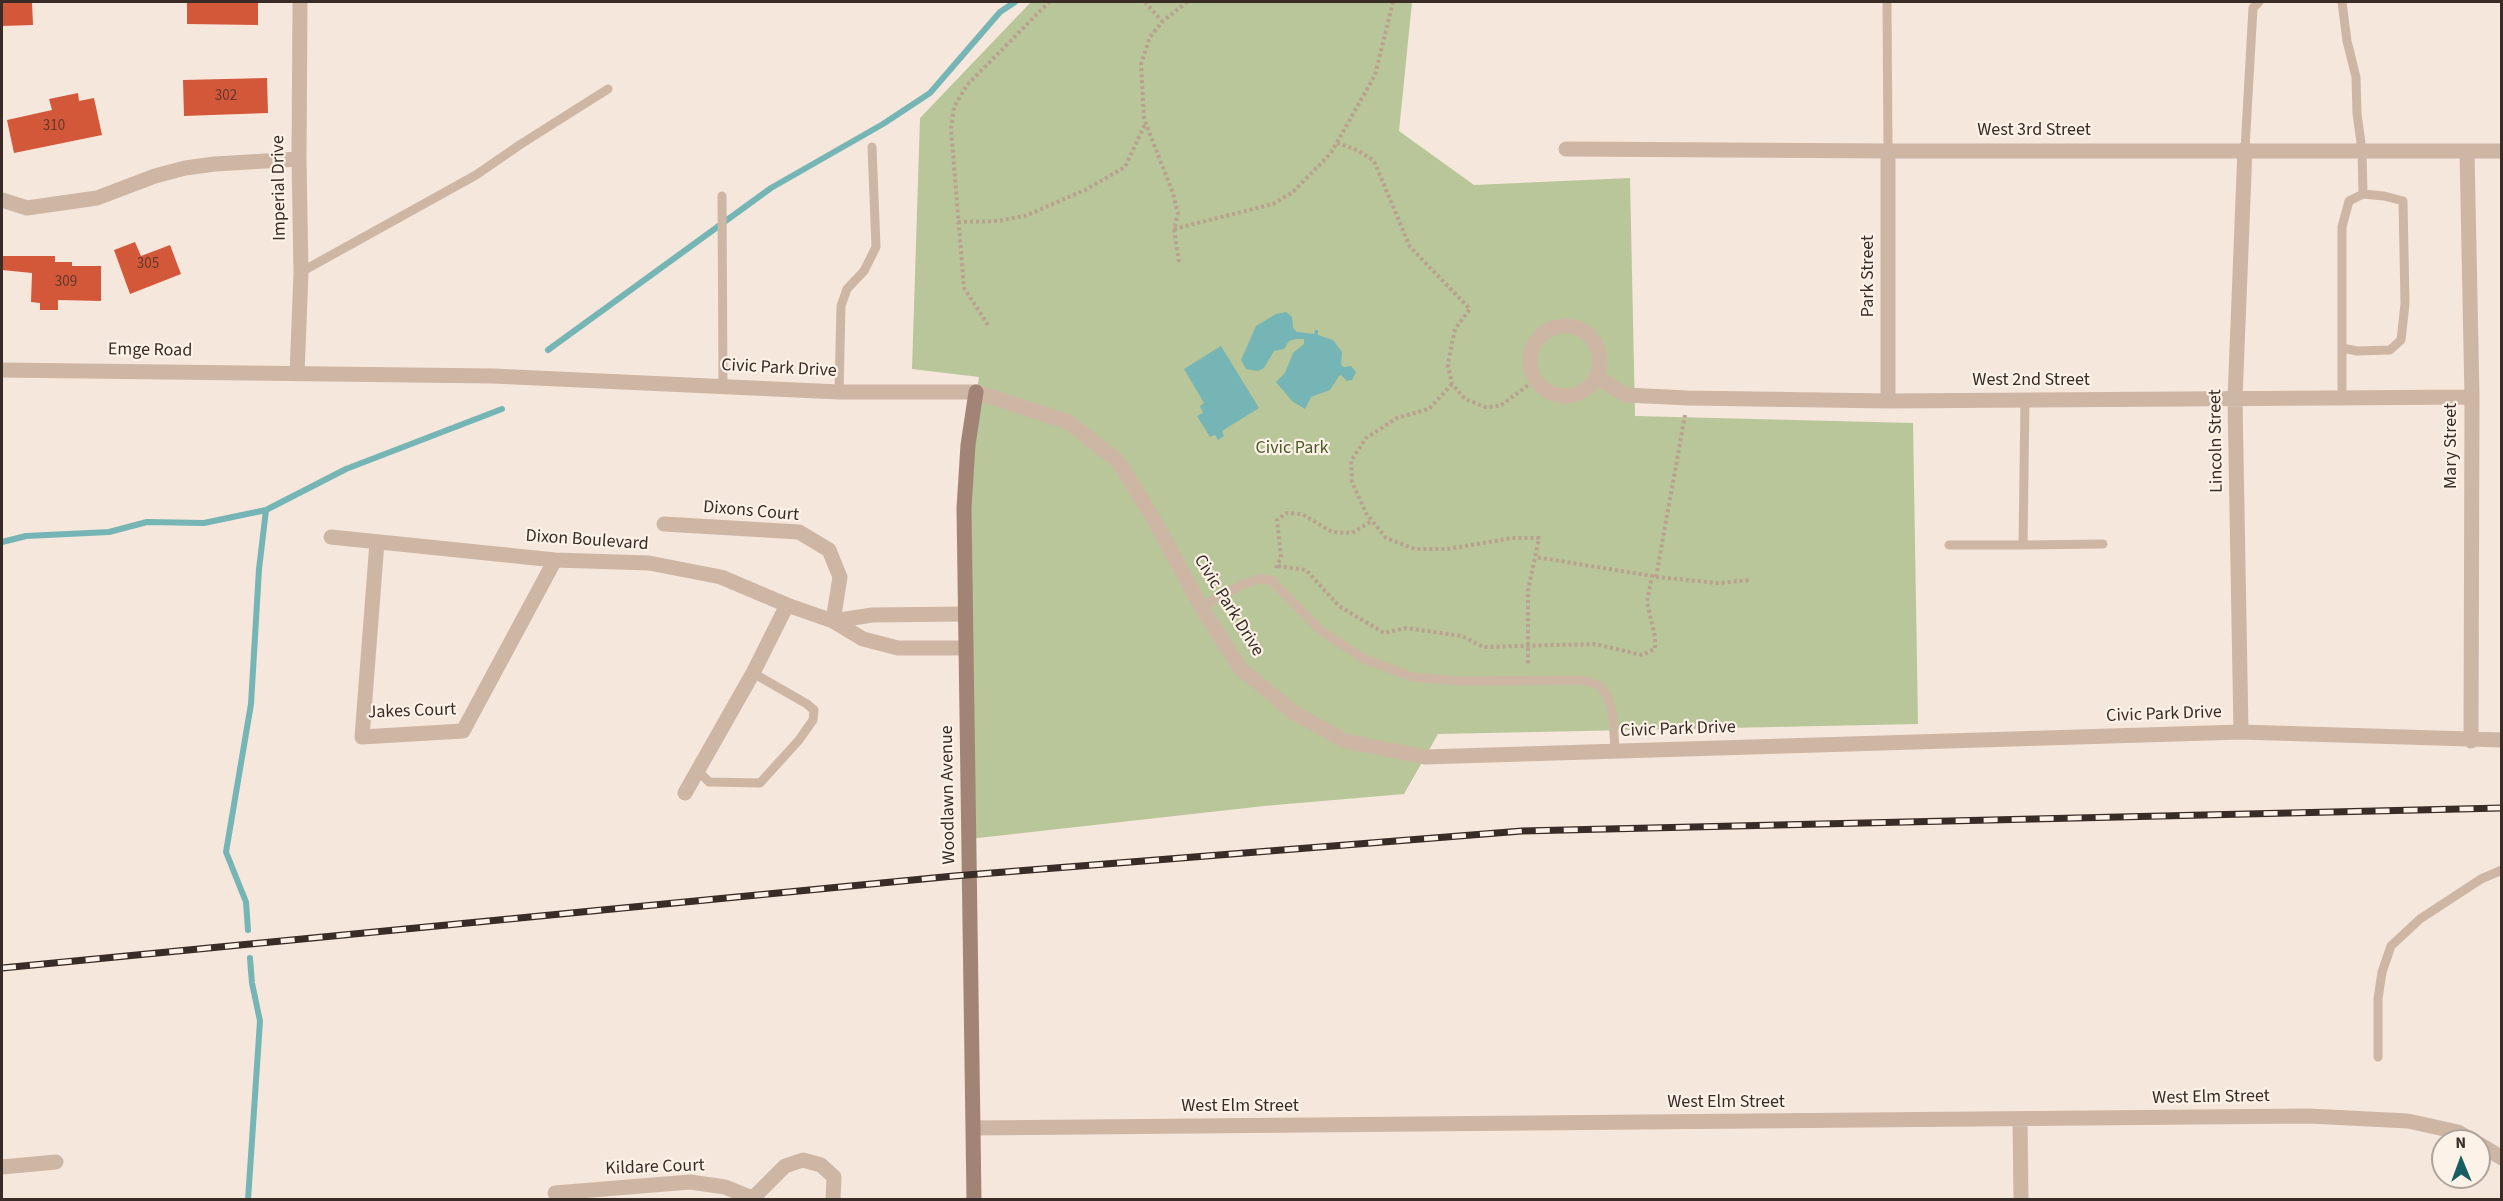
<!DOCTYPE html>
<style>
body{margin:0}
#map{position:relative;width:2503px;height:1201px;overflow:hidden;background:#f5e7db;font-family:"Source Sans 3",sans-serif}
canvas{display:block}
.frame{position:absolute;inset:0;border:3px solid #392c27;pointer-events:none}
.north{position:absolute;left:2431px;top:1129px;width:60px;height:60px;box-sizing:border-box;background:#fcf2e8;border:2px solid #aea39b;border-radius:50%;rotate:359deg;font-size:16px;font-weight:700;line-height:24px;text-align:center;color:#392c27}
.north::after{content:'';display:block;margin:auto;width:21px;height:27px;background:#185e60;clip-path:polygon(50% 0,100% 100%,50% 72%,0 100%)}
</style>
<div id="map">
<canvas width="2503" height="1201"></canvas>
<div class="frame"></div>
<div class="north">N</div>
</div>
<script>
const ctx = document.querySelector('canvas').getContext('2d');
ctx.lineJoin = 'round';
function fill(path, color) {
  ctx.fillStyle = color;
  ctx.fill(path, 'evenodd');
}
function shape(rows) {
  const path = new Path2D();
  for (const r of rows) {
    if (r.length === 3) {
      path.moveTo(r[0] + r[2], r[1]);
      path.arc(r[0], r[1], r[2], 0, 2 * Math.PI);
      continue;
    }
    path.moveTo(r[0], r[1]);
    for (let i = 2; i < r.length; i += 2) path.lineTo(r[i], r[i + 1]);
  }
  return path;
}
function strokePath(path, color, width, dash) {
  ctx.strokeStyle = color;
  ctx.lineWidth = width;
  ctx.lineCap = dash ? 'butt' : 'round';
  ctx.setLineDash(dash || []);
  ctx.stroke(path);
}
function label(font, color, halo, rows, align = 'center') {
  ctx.font = font + ' "Source Sans 3",sans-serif';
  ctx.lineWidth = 4.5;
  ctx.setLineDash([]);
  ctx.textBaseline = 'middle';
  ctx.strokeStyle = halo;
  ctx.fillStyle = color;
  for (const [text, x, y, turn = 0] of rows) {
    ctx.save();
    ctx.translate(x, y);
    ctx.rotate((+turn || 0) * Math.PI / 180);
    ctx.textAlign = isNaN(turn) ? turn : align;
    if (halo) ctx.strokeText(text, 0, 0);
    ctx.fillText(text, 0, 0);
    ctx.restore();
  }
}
fill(shape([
 [1031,2,1412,2,1399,131,1474,185,1630,178,1635,416,1913,423,1918,724,1438,734,1404,794,1264,806,969,839,968,445,979,377,912,369,920,118]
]), '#b9c699');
fill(shape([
 [1286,312,1292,317,1293,328,1297,332,1314,334,1315,330,1318,330,1318,335,1333,340,1342,352,1341,365,1344,367,1351,366,1356,372,1352,380,1347,381,1341,375,1339,376,1330,390,1311,397,1305,409,1292,401,1276,382,1285,373,1293,353,1304,344,1304,339,1296,339,1289,341,1284,349,1274,351,1264,368,1258,371,1246,369,1241,360,1256,326,1276,314],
 [1221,346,1259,408,1222,431,1224,436,1218,440,1215,435,1210,437,1197,416,1203,413,1200,406,1204,403,1184,369]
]), '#76b5b5');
strokePath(shape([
 [548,350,771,188,883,124,930,93,1000,12,1015,2],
 [2,542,26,536,109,532,147,522,204,523,266,510,346,469,502,409],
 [248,930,246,902,226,852,251,704,259,569,266,510],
 [248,1200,260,1021,252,983,250,958]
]), '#76b5b5', 6);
fill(shape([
 [2,2,32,2,33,25,2,26],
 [187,2,258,2,258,25,187,24],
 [267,78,268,113,184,116,183,80],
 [78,93,79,101,94,98,102,135,14,153,7,120,52,110,49,99],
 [135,242,141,256,170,245,181,274,130,294,114,250],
 [2,256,55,256,55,262,72,262,72,266,101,266,101,301,58,300,58,310,40,310,40,303,31,302,32,273,2,270]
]), '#d3583a');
strokePath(shape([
 [1145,2,1162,21],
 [1337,143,1357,150,1374,161,1410,247,1470,309,1455,329,1451,348,1448,366,1452,384,1465,399,1485,407,1500,406,1535,380],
 [958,222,997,221,1025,216,1085,190,1125,167,1145,124],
 [1174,229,1273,204,1293,192,1331,153,1375,75,1393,2],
 [1179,262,1174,229,1178,214,1173,193,1144,119,1141,64,1150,37,1163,21,1187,2],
 [988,325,964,288,951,129,954,107,967,85,1049,2],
 [1452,384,1429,409,1397,418,1366,438,1351,461,1352,482,1366,513,1386,538,1415,549,1447,549,1512,538,1539,538,1528,591,1528,666],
 [1278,566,1306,570,1339,606,1384,633,1406,628,1462,636,1483,647,1595,644,1642,655,1655,649,1655,637,1647,602,1652,576,1535,557],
 [1276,568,1281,557,1277,520,1286,513,1302,514,1332,532,1352,533,1372,521],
 [1656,577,1685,415],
 [1656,577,1718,583,1751,580]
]), '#baa08f', 4, [3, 3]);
strokePath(shape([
 [1887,2,1888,151],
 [2342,2,2347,41,2356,77,2357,114,2362,150,2363,194],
 [2245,149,2253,8,2259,2],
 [722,196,723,386],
 [301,272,476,175,521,144,608,89],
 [839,392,841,306,847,289,864,271,876,247,872,147],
 [2342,398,2342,227,2349,201,2363,194,2384,196,2403,201,2405,304,2401,340,2390,350,2357,351,2342,348],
 [2025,400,2023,545,2103,544],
 [1949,545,2023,545],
 [1201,607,1241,585,1258,579,1271,580,1320,630,1364,659,1412,677,1459,681,1583,680,1600,686,1608,698,1613,715,1615,751],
 [698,771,709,782,760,783,799,740,813,720,814,710,807,704,753,673],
 [2378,1057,2378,999,2382,972,2391,946,2420,919,2481,879,2502,870]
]), '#ceb6a5', 9);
strokePath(shape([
 [1566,149,1888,151,2502,151],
 [2467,151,2472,397,2471,741],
 [2,200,27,208,97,198,155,176,185,168,215,164,299,159],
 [1565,361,35],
 [2,370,493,376,839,392,976,392,1068,422,1118,461,1156,523,1201,607,1240,668,1293,712,1345,741,1425,757,2241,732,2502,740],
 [297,374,301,272,299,159,300,2],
 [1596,377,1626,395,1688,398,1888,401,2472,397],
 [1888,401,1888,151],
 [664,524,799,532,829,550,840,577,833,621],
 [331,537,555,560,649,563,721,577,787,605,833,621,863,639,898,648,966,648],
 [377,542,362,737,463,731,555,560],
 [833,621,872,615,966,614],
 [2241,732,2235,399,2245,149],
 [685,793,753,673,787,605],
 [2020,1120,2021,1200],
 [974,1128,2309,1116,2408,1121,2458,1132,2473,1141],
 [2479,1144,2502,1158],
 [2,1167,56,1162],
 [555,1193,690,1182,725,1187,757,1200],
 [754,1197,785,1166,803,1160,821,1165,834,1177,833,1200]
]), '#ceb6a5', 15);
strokePath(shape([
 [974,1200,964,508,968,445,976,392]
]), '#a28476', 15);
const rail = shape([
 [2,968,954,876,1522,831,2502,808]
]);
strokePath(rail, '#392c27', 7);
strokePath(rail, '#fcf2e8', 4.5, [14]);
label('15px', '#60372c', null, [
 ["302",226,97],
 ["310",54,127],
 ["305",148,265],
 ["309",66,283]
]);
label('18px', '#392c27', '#fcf2e8', [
 ["West 3rd Street",2034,131],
 ["Imperial Drive",280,188,-91],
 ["Park Street",1869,276,-90],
 ["Emge Road",150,351,1],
 ["Civic Park Drive",779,369,3],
 ["West 2nd Street",2031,381],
 ["Lincoln Street",2217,441,-91],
 ["Mary Street",2452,446,-90],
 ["Dixons Court",751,512,5],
 ["Dixon Boulevard",587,541,4],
 ["Civic Park Drive",1228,606,58],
 ["Jakes Court",412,712,-2],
 ["Civic Park Drive",2164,715,-2],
 ["Civic Park Drive",1678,730,-2],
 ["Woodlawn Avenue",949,795,-91],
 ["West Elm Street",2211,1098,-1],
 ["West Elm Street",1726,1103],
 ["West Elm Street",1240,1107],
 ["Kildare Court",655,1168,-2]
]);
label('18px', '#4a5b28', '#fcf2e8', [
 ["Civic Park",1292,449]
]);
</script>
